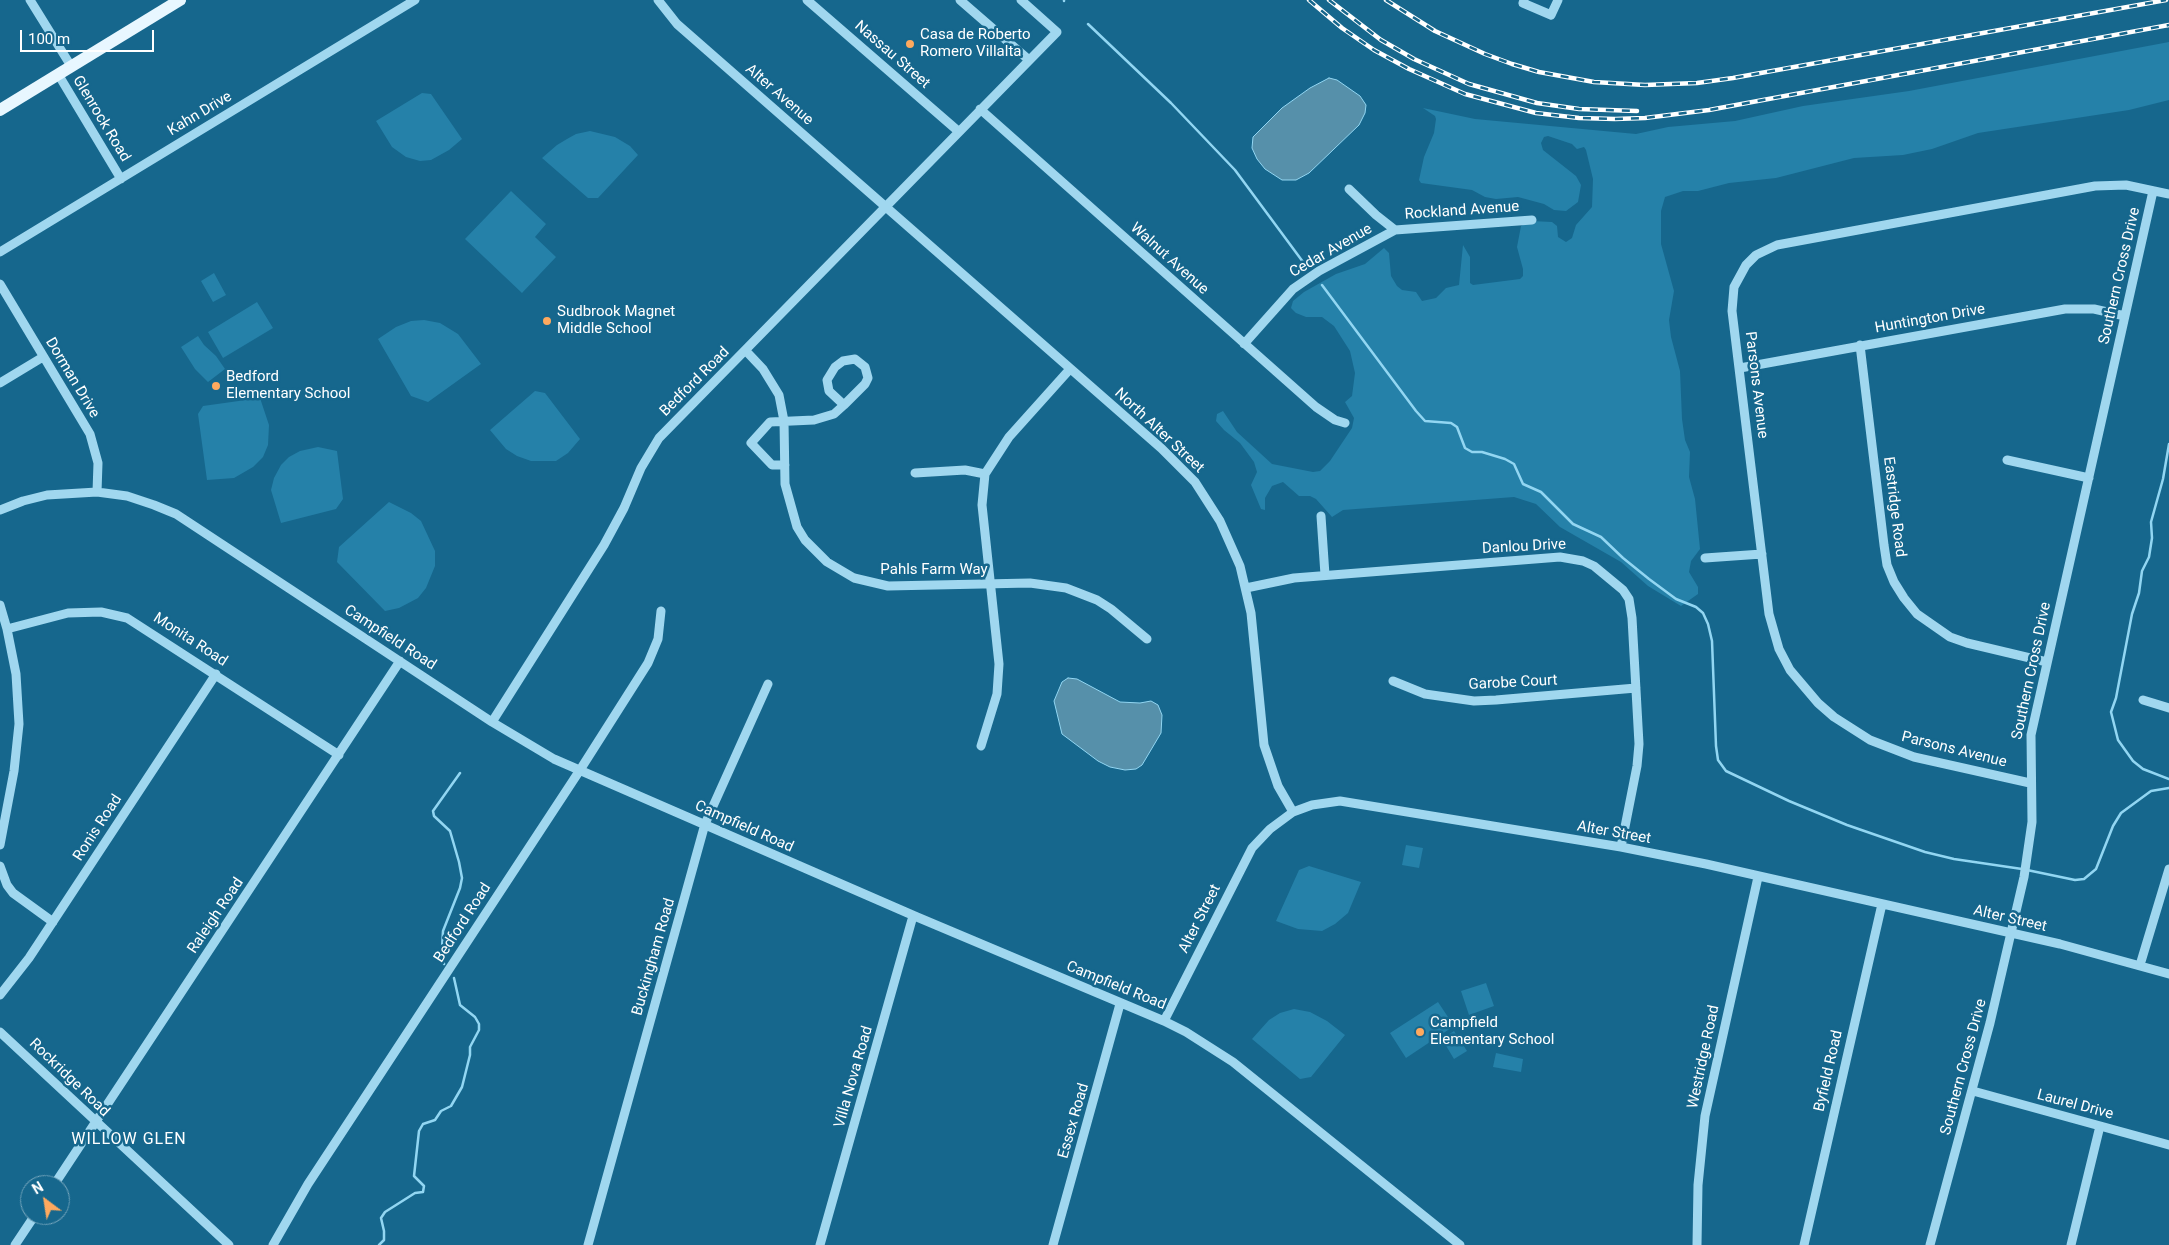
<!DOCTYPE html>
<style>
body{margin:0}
#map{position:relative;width:2169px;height:1245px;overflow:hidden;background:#16678d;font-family:Roboto,sans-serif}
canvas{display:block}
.north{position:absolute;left:20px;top:1175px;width:50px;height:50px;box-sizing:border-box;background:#16678d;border:1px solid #73a4bb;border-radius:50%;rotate:329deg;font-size:14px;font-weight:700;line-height:20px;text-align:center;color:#fff}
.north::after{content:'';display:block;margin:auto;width:18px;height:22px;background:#ffa95e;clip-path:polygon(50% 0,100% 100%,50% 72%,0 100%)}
.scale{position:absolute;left:20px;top:30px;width:134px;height:22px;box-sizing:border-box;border:2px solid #fff;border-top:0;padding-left:6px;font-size:15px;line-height:18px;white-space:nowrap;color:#fff;-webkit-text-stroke:4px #16678d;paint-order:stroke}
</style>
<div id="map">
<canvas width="2169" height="1245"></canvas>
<div class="north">N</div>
<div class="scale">100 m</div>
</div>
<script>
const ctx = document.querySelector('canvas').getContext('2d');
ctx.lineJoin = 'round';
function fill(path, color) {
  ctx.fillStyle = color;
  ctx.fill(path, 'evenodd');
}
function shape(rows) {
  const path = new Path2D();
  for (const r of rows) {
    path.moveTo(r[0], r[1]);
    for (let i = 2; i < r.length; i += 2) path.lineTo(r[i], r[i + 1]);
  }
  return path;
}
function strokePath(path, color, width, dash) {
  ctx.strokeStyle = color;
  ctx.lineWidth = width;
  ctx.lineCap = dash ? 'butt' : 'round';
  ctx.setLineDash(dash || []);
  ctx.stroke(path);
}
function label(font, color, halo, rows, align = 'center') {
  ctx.font = font + ' Roboto,sans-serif';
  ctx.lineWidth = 5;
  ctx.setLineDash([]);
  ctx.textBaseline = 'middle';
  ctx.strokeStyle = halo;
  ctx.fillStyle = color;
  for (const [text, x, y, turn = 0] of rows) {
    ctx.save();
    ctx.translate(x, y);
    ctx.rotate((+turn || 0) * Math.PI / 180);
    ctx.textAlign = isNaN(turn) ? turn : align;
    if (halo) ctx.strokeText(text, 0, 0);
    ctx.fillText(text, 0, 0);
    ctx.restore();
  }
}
fill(shape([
 [2169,42,2169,100,2129,110,1978,133,1932,149,1903,155,1854,158,1776,178,1729,183,1698,191,1683,191,1665,197,1661,211,1661,244,1674,291,1669,320,1671,337,1680,371,1682,419,1685,440,1690,452,1689,477,1695,499,1700,549,1691,561,1689,572,1698,587,1698,594,1681,606,1648,586,1621,562,1560,527,1536,504,1514,497,1343,510,1332,517,1316,499,1310,496,1299,496,1283,482,1272,486,1265,498,1265,510,1261,509,1251,485,1257,472,1254,462,1240,443,1224,430,1216,421,1217,414,1223,411,1237,432,1272,464,1313,472,1320,471,1330,461,1352,428,1354,418,1345,402,1352,396,1355,373,1350,351,1334,326,1322,317,1306,317,1296,313,1291,308,1293,301,1304,292,1336,274,1365,264,1384,248,1389,253,1391,276,1397,286,1402,290,1416,292,1422,301,1436,298,1446,288,1459,285,1463,245,1470,257,1470,283,1473,285,1520,279,1523,276,1523,269,1517,247,1521,226,1531,221,1552,222,1557,226,1558,237,1566,242,1572,238,1576,225,1592,207,1593,179,1586,150,1584,147,1577,149,1572,144,1548,136,1544,137,1541,143,1543,150,1576,176,1581,185,1578,202,1566,211,1554,210,1544,204,1518,197,1496,199,1485,197,1472,190,1421,183,1419,180,1424,157,1434,133,1436,119,1435,116,1423,108,1475,119,1636,134,1668,127,1735,121,1803,106,1909,91],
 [422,93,431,94,462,139,449,150,431,160,420,161,406,157,392,147,376,121],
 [590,131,615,137,630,146,638,155,598,198,588,198,542,158,557,145,567,139,576,134],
 [511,191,546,224,535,237,556,257,522,293,465,239],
 [214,273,226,295,213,302,201,281],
 [257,302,273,328,223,358,208,332],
 [424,320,440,323,458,334,481,364,428,402,411,396,378,339,396,327,411,321],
 [198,336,204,345,216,356,225,369,208,382,195,369,181,347],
 [535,391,545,393,580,439,568,453,556,461,531,461,517,456,506,449,490,430],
 [260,398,269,425,268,445,263,457,253,467,234,478,207,480,198,414,203,406],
 [318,447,337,451,343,499,336,509,281,523,271,490,274,478,281,465,289,457,300,451],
 [389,502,411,513,421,521,435,551,435,566,426,588,418,598,399,608,385,611,337,562,339,547],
 [1406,845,1423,848,1419,868,1402,865],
 [1309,866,1361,882,1348,913,1335,924,1322,931,1298,929,1276,921,1299,870],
 [1486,983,1494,1006,1469,1015,1461,991],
 [1438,1002,1454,1026,1406,1058,1390,1033],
 [1294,1009,1310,1012,1327,1021,1345,1035,1311,1077,1300,1079,1252,1039,1269,1020,1280,1013],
 [1454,1031,1467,1051,1454,1059,1442,1039],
 [1496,1053,1523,1059,1521,1072,1493,1067]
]), '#2581a9');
const water = shape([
 [1329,78,1337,80,1360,96,1366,105,1365,113,1359,125,1309,173,1296,180,1282,180,1265,169,1257,159,1252,148,1253,137,1282,108,1310,88,1329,78],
 [1068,678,1077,679,1120,702,1140,703,1151,701,1158,705,1162,715,1161,733,1142,765,1136,769,1125,770,1110,767,1098,761,1062,734,1054,701,1062,682,1068,678]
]);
fill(water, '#5690aa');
strokePath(water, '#92d6f2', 1);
strokePath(shape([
 [1064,0,1064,1],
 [1088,24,1171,103,1235,170,1306,266],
 [1322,285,1416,411,1425,421,1451,423,1457,427,1465,448,1472,452,1482,452,1505,459,1514,464,1523,484,1541,492,1573,524,1601,537,1623,558,1649,579,1676,599,1696,607,1703,613,1708,624,1712,641,1716,746,1718,760,1726,771,1789,801,1847,825,1925,852,1954,859,2022,869],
 [2169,444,2163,479,2151,522,2152,538,2149,557,2142,571,2139,593,2132,614,2116,698,2111,712,2118,740,2133,761,2143,769,2169,779],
 [2027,870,2075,880,2084,879,2096,869,2113,826,2121,813,2151,791,2169,788],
 [442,948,443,931,460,888,462,878,459,862,450,831,434,816,433,811,460,773],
 [443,958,444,964],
 [379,1245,384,1240,384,1231,381,1218,385,1212,415,1193,423,1192,424,1186,414,1176,419,1131,423,1124,435,1120,441,1111,451,1106,462,1087,470,1055,470,1047,479,1030,479,1024,475,1017,460,1005,454,978]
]), '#92d6f2', 2.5);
strokePath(shape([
 [30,0,71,66],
 [658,0,677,24,1161,448,1195,482,1220,521,1240,566,1251,613,1264,745,1278,786,1293,812],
 [807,0,958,131],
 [960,0,1029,60],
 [1524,0,1523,3,1551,15,1558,0],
 [58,74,121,179],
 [980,109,1316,407,1335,420,1345,423],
 [1349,189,1376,215,1395,230,1532,220],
 [0,252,415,0],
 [0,284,90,434,98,463,97,492],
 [1244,344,1293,289,1319,271,1395,230],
 [1860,345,1884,545,1887,565,1894,582,1904,598,1917,614,1950,637,1967,643,2047,662],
 [746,351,763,369,779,395,784,421,785,484,797,527,805,540,827,562,854,578,888,586,1030,583,1066,588,1097,600,1111,609,1147,639],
 [1740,368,2065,309,2094,309,2125,316],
 [0,383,43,357],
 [2007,460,2089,478],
 [785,465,772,465,751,443,770,422,814,420,834,414,844,405,829,391,827,380,835,367,843,361,855,359,865,367,868,378,865,384,844,405],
 [915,473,965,470,985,474],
 [0,510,23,501,47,495,97,492,127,496,154,505,176,514,492,722,554,759,917,917,1164,1021,1186,1032,1233,1062,1460,1245],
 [1321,516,1325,575],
 [1705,558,1762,554],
 [1246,588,1294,578,1560,557,1583,561,1594,566,1623,590,1629,599,1632,618,1639,744,1637,766,1621,847],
 [0,605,7,629,16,674,19,724,14,771,0,845],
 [7,629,68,613,101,612,127,618,339,755],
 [1393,681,1425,694,1474,701,1496,700,1636,688],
 [2143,700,2169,708],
 [492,722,604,545,624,508,641,468,659,438,1057,32,1021,0],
 [981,746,997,694,999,664,982,505,985,474,1009,437,1070,369],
 [2030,783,1914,757,1870,740,1834,717,1818,703,1790,670,1779,649,1769,614,1732,311,1734,287,1746,265,1756,255,1777,245,2095,186,2126,185,2169,194],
 [0,866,7,885,13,893,53,922],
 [2140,965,2169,869],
 [0,995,29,958,216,674],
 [1164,1021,1252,848,1270,829,1293,812,1312,805,1340,801,1621,847,1706,864,2060,944,2169,974],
 [0,1032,229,1245],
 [1973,1091,2169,1145],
 [54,1185,400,661],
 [15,1245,35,1215],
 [273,1245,308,1184,580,770,648,663,658,639,661,611],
 [588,1245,705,824,768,684],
 [820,1245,913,916],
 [1053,1245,1120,1004],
 [1697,1245,1698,1185,1705,1116,1758,877],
 [1804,1245,1882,904],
 [1930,1245,1990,1023,2024,877,2032,822,2031,735,2153,191],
 [2071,1245,2100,1126]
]), '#a0d7ef', 9);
strokePath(shape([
 [0,110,180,0]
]), '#e8f7ff', 12);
const rail = shape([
 [1309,0,1342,28,1374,50,1409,69,1465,94,1536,113,1579,118,1615,119,1645,118,1709,110,2169,25],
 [1329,0,1381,40,1414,59,1469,84,1537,103,1579,109,1637,111],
 [1386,0,1435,31,1485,54,1512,64,1539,72,1594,82,1645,85,1697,83,1733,78,2166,0]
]);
strokePath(rail, '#fff', 4.5);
strokePath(rail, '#16678d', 2.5, [8]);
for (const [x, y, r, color] of [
 [910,44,5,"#ffa95e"],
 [547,321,5,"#ffa95e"],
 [216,386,5,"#ffa95e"],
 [1420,1032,5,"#ffa95e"]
]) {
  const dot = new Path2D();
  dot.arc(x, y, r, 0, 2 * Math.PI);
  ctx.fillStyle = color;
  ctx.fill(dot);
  strokePath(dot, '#16678d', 2);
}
label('15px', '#fff', '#16678d', [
 ["Casa de Roberto",920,35],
 ["Romero Villalta",920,52],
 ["Sudbrook Magnet",557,312],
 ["Middle School",557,329],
 ["Bedford",226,377],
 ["Elementary School",226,394],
 ["Campfield",1430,1023],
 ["Elementary School",1430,1040]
], 'left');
label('15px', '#fff', '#16678d', [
 ["Nassau Street",892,55,41],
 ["Alter Avenue",779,95,41],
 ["Kahn Drive",200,114,-31],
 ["Glenrock Road",101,119,59],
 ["Rockland Avenue",1462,211,-4],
 ["Cedar Avenue",1331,251,-30],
 ["Walnut Avenue",1169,259,42],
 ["Southern Cross Drive",2120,276,-77],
 ["Huntington Drive",1930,319,-10],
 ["Dorman Drive",72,378,59],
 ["Bedford Road",695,382,-45],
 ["Parsons Avenue",1756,385,83],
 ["North Alter Street",1159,431,43],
 ["Eastridge Road",1894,507,83],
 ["Danlou Drive",1524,547,-3],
 ["Pahls Farm Way",934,570],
 ["Campfield Road",390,638,33],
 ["Monita Road",190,640,33],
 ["Southern Cross Drive",2032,671,-78],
 ["Garobe Court",1513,683,-3],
 ["Parsons Avenue",1954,750,14],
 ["Campfield Road",744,827,24],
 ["Ronis Road",98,828,-57],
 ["Alter Street",1614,833,10],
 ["Raleigh Road",216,916,-56],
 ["Alter Street",1200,919,-63],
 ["Alter Street",2010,919,13],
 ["Bedford Road",463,923,-57],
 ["Buckingham Road",654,957,-74],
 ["Campfield Road",1116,986,22],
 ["Westridge Road",1704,1057,-78],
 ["Southern Cross Drive",1964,1067,-75],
 ["Byfield Road",1829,1071,-77],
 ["Villa Nova Road",854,1077,-74],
 ["Rockridge Road",69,1078,44],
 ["Laurel Drive",2075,1105,15],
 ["Essex Road",1074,1121,-74]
]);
ctx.letterSpacing = '1px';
label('16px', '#fff', '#16678d', [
 ["WILLOW GLEN",129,1140]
]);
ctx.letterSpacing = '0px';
</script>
